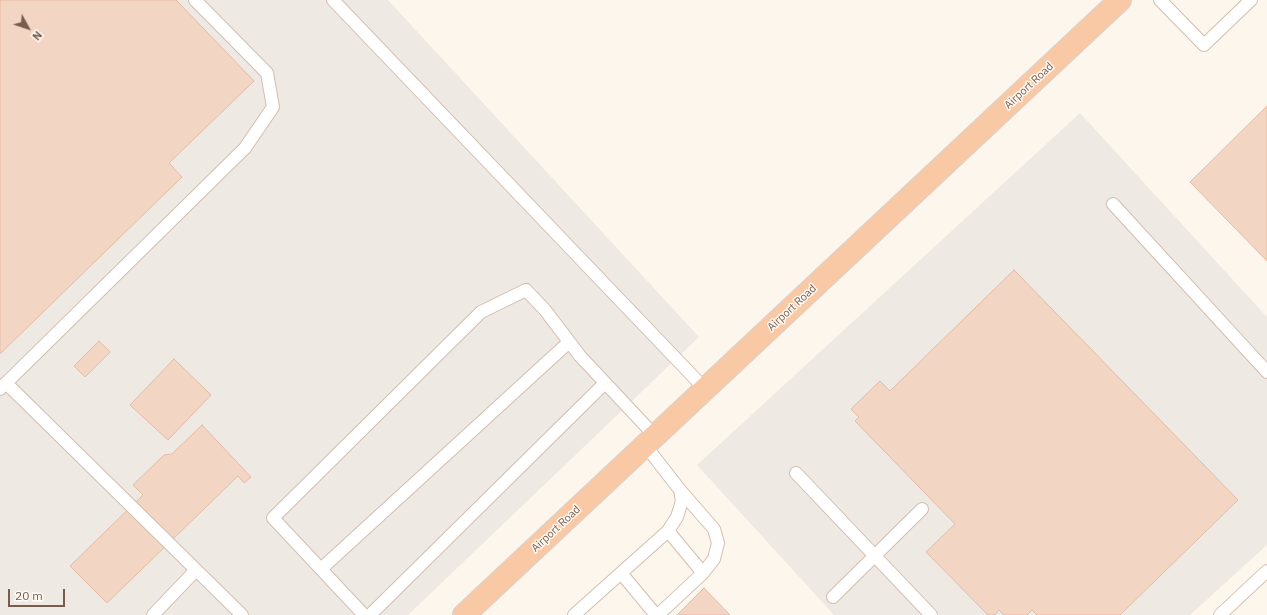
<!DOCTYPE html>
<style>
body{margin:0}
#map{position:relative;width:1267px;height:615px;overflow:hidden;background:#fdf6ec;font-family:"IBM Plex Sans",sans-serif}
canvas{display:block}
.north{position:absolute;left:8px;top:8px;width:40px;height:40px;-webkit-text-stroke:3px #fffaf3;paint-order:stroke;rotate:130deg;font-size:11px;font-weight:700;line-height:16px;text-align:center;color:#7a5c4d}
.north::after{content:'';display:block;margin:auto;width:14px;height:18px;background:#7a5c4d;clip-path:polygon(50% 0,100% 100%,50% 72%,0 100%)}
.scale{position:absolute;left:8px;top:589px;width:57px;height:18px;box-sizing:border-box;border:2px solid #7a5c4d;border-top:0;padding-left:5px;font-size:12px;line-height:14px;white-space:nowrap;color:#7a5c4d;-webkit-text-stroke:3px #fffaf3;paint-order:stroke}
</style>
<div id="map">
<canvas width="1267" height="615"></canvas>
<div class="north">N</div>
<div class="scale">20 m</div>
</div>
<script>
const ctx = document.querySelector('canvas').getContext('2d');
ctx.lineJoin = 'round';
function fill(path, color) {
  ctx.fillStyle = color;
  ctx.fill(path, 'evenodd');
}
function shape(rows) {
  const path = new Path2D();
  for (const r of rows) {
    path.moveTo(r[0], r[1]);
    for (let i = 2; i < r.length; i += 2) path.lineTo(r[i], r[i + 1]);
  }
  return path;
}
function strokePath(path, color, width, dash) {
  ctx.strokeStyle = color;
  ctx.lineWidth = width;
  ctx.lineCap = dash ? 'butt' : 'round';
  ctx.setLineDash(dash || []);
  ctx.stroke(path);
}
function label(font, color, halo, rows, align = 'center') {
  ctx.font = font + ' "IBM Plex Sans",sans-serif';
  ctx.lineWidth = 3;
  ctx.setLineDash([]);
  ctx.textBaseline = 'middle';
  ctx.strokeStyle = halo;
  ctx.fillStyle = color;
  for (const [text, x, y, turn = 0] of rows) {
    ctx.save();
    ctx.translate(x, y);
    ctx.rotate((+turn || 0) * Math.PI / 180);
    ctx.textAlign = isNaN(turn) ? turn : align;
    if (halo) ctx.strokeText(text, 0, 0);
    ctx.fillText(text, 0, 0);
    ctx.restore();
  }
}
fill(shape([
 [0,0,388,0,699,337,408,615,0,615],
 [1080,113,1267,317,1267,545,1190,615,834,615,697,465]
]), '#efe9e4');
const building = shape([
 [0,0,176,0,254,81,169,163,182,177,0,354,0,0],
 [1267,106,1267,261,1190,182,1267,106],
 [1014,270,1238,500,1120,615,1037,615,1032,610,1027,615,1004,615,999,610,995,615,988,615,926,552,955,524,855,421,859,417,851,409,880,381,890,391,1014,270],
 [99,341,110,352,85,377,74,366,99,341],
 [174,359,211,395,168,440,130,405,174,359],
 [202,425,251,477,244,483,238,476,107,603,70,566,143,495,133,485,164,455,172,454,202,425],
 [704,588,730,615,677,615,704,588]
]);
fill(building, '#f3d5c3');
strokePath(building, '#e6bba3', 1);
const service = shape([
 [333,0,705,389],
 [1160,0,1204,45,1251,0],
 [1113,204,1267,372],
 [6,383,242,615],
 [0,389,245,148,273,107,267,73,195,0],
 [796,473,931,615],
 [668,531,703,573],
 [321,569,569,342],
 [621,573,656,615],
 [833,597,922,509],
 [153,615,196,570],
 [364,615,273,518,481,312,526,290,545,310,580,356,655,436],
 [370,615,605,383],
 [574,615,668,531,677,517,682,501,680,490,645,445],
 [658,615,703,573,714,559,718,543,714,529,680,490],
 [1220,615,1267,571]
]);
const trunk = shape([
 [464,615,1120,0]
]);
strokePath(service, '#d1beb0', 14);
strokePath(trunk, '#dad1cd', 24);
strokePath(service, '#fff', 12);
strokePath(trunk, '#f9c8a4', 22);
label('11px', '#7a5c4d', '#fffaf3', [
 ["Airport Road",1029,86,-43],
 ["Airport Road",792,308,-43],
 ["Airport Road",556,529,-43]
]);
</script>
